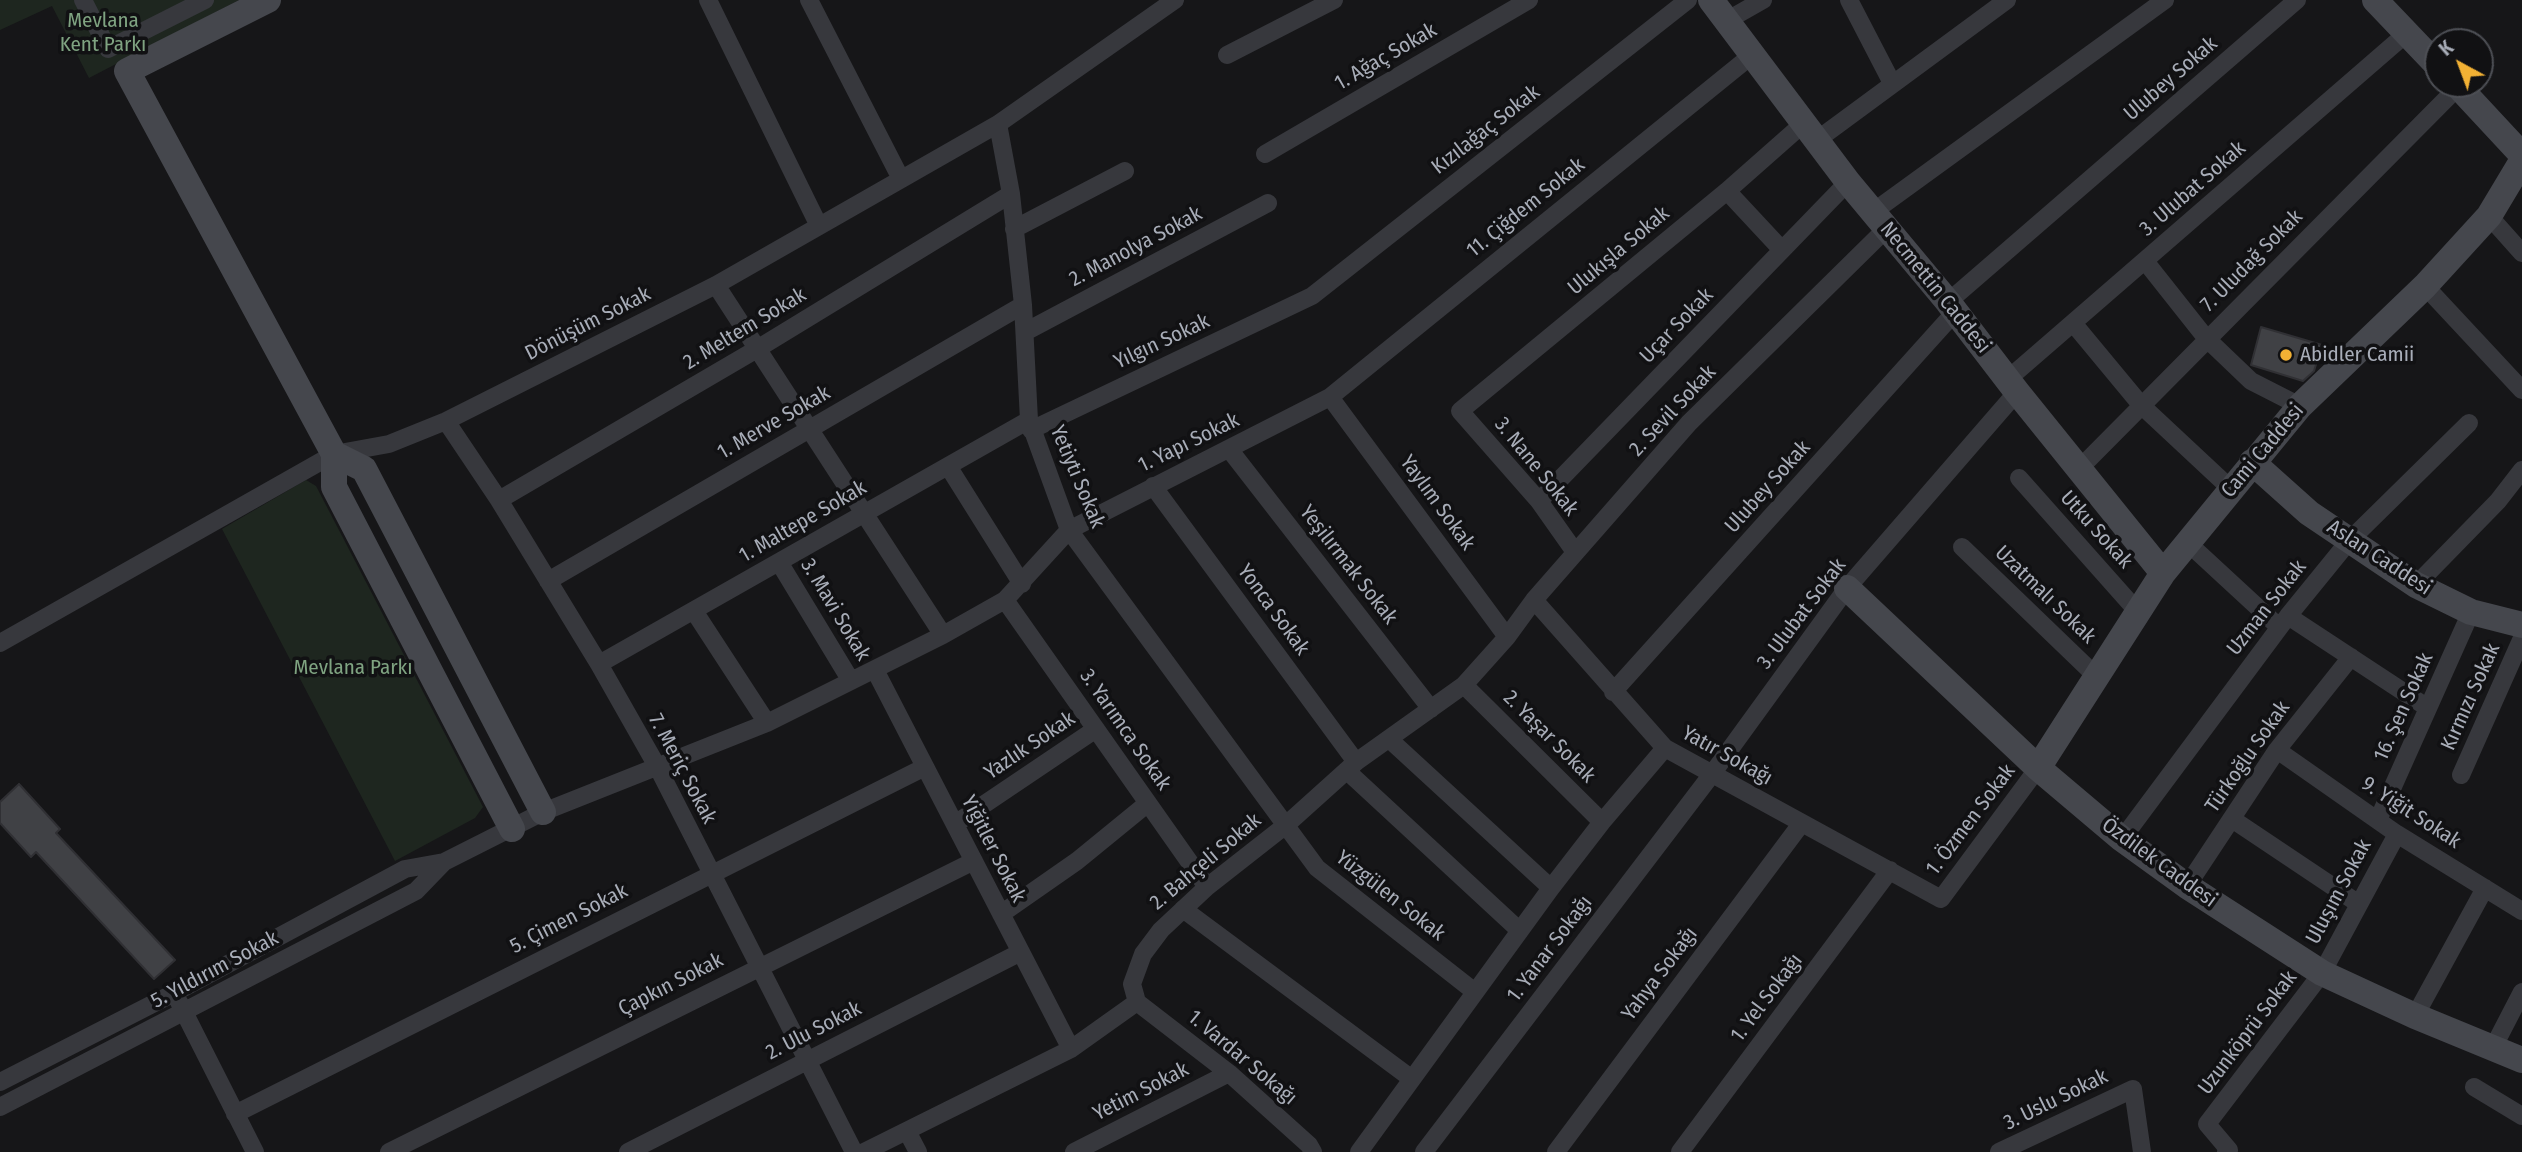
<!DOCTYPE html>
<meta charset="utf-8">
<style>
body{margin:0}
#map{position:relative;width:2522px;height:1152px;overflow:hidden;background:#161618;font-family:"Fira Sans Condensed",sans-serif}
canvas{display:block}
.north{position:absolute;left:2424px;top:28px;width:70px;height:70px;box-sizing:border-box;background:#111113;border:2px solid #4d4f55;border-radius:50%;rotate:319deg;font-size:19px;font-weight:700;line-height:28px;text-align:center;color:#a8adb8}
.north::after{content:'';display:block;margin:auto;width:24px;height:32px;background:#f2b134;clip-path:polygon(50% 0,100% 100%,50% 72%,0 100%)}
</style>
<div id="map">
<canvas width="2522" height="1152"></canvas>
<div class="north">K</div>
</div>
<script>
const ctx = document.querySelector('canvas').getContext('2d');
ctx.lineJoin = 'round';
function fill(path, color) {
  ctx.fillStyle = color;
  ctx.fill(path, 'evenodd');
}
function shape(rows) {
  const path = new Path2D();
  for (const r of rows) {
    path.moveTo(r[0], r[1]);
    for (let i = 2; i < r.length; i += 2) path.lineTo(r[i], r[i + 1]);
  }
  return path;
}
function strokePath(path, color, width, dash) {
  ctx.strokeStyle = color;
  ctx.lineWidth = width;
  ctx.lineCap = dash ? 'butt' : 'round';
  ctx.setLineDash(dash || []);
  ctx.stroke(path);
}
function label(font, color, halo, rows, align = 'center') {
  ctx.font = font + ' "Fira Sans Condensed",sans-serif';
  ctx.lineWidth = 7;
  ctx.setLineDash([]);
  ctx.textBaseline = 'middle';
  ctx.strokeStyle = halo;
  ctx.fillStyle = color;
  for (const [text, x, y, turn = 0] of rows) {
    ctx.save();
    ctx.translate(x, y);
    ctx.rotate((+turn || 0) * Math.PI / 180);
    ctx.textAlign = isNaN(turn) ? turn : align;
    if (halo) ctx.strokeText(text, 0, 0);
    ctx.fillText(text, 0, 0);
    ctx.restore();
  }
}
fill(shape([
 [0,0,239,0,89,78,52,6,0,30],
 [306,480,316,486,483,807,475,818,395,861,222,529]
]), '#1e261f');
const building = shape([
 [2261,327,2322,345,2314,371,2303,381,2251,365,2261,327],
 [19,784,60,829,56,833,175,960,154,979,36,852,31,857,0,823,0,802,19,784]
]);
fill(building, '#404145');
strokePath(building, '#303034', 2);
strokePath(shape([
 [83,0,108,49,205,0],
 [708,0,819,226],
 [809,0,901,179],
 [1849,0,1892,83],
 [1726,21,1763,0],
 [1227,55,1334,0],
 [998,124,1011,194,1023,305,1029,420,1069,530,1317,868,1475,992],
 [1817,140,2007,0],
 [1265,154,1529,0],
 [1727,191,1782,250],
 [1873,212,2165,0],
 [2489,216,2522,253],
 [1014,229,1125,171],
 [2145,261,2206,338,2251,381,2300,406],
 [716,285,943,635],
 [2425,286,2522,390],
 [1948,302,2297,0],
 [2073,323,2141,405,2231,489],
 [1025,332,1268,203],
 [2008,379,2407,33],
 [1330,397,1507,637],
 [446,421,499,500,599,664,658,768,854,1152],
 [1031,430,1312,296,1688,0],
 [1229,449,1431,709],
 [948,466,1022,584],
 [2079,469,2458,87],
 [2019,478,2138,612],
 [1153,486,1356,762],
 [499,500,757,349,1011,194],
 [1539,501,1848,182],
 [2188,543,2279,627],
 [1962,547,2097,677],
 [1575,552,1539,501,1460,411,1727,191,1804,123],
 [779,562,851,681],
 [548,581,1023,305],
 [2416,585,2498,501,2522,470],
 [1005,600,1207,887],
 [1534,600,1665,748,1941,899,2038,768],
 [694,611,767,723],
 [2288,616,2428,708],
 [0,643,334,454,389,444,446,421,716,285,998,124,1175,0],
 [599,664,1029,420],
 [875,670,1071,1049],
 [1464,685,1602,822],
 [1613,692,1956,311],
 [1389,739,1551,888],
 [2277,750,2397,834,2522,911],
 [1347,771,1520,931],
 [2461,775,2522,638],
 [2232,819,2359,904],
 [2378,820,2471,612],
 [955,824,1096,729],
 [2122,839,2288,616,2349,541,2469,423],
 [2187,886,2277,750,2351,657],
 [1183,909,1412,1079],
 [1001,914,1077,861,1148,803],
 [179,1002,255,1152],
 [1137,1002,1229,1073,1309,1145,1313,1152],
 [2415,1016,2485,888],
 [2493,1048,2522,992],
 [0,1082,174,993,405,869,444,862,543,812,767,723,943,635,1005,600,1069,530,1330,397,1752,55],
 [2474,1087,2522,1116],
 [0,1107,416,891,444,862],
 [235,1114,925,767],
 [907,1131,918,1152],
 [389,1152,974,861],
 [628,1152,1021,952],
 [864,1152,1071,1049,1137,1002,1132,984,1143,954,1161,930,1207,887,1286,825,1356,762,1464,685,1507,637,1534,600,1689,423,1886,229],
 [1074,1152,1229,1073],
 [1359,1152,1551,888,1602,822,1665,748],
 [1424,1152,1712,774,1847,588,2017,392],
 [1556,1152,1801,824],
 [1680,1152,1890,870],
 [1999,1152,2133,1089,2142,1152],
 [2226,1152,2229,1150,2207,1124,2322,973,2397,834]
]), '#37383d', 18);
strokePath(shape([
 [268,0,127,71,334,454,334,487,512,829],
 [1711,0,1848,182,1948,302,2017,392,2163,573],
 [2375,0,2438,66],
 [2456,84,2522,155],
 [334,454,364,469,543,812],
 [2252,462,2309,513,2416,585,2471,612,2522,625],
 [1847,588,2038,768,2122,839,2187,886,2322,973,2415,1016,2522,1060],
 [2038,768,2163,573,2300,406,2425,286,2489,216,2522,161]
]), '#45474d', 26);
for (const [x, y, r, color] of [
 [2286,355,7,"#f2b134"]
]) {
  const dot = new Path2D();
  dot.arc(x, y, r, 0, 2 * Math.PI);
  ctx.fillStyle = color;
  ctx.fill(dot);
  strokePath(dot, '#111113', 2.5);
}
label('21px', '#7fa381', '#111113', [
 ["Mevlana",103,21],
 ["Kent Parkı",103,45],
 ["Mevlana Parkı",353,668]
]);
label('21px', '#a8adb8', '#111113', [
 ["1. Ağaç Sokak",1386,57,-30],
 ["Ulubey Sokak",2171,79,-41],
 ["Kızılağaç Sokak",1486,130,-38],
 ["3. Ulubat Sokak",2193,189,-41],
 ["11. Çiğdem Sokak",1526,208,-39],
 ["2. Manolya Sokak",1136,247,-28],
 ["Ulukışla Sokak",1619,251,-40],
 ["7. Uludağ Sokak",2252,261,-45],
 ["Necmettin Caddesi",1935,288,51],
 ["Dönüşüm Sokak",588,324,-27],
 ["Uçar Sokak",1677,326,-46],
 ["2. Meltem Sokak",745,329,-31],
 ["Yılgın Sokak",1162,342,-25],
 ["2. Sevil Sokak",1673,411,-47],
 ["1. Merve Sokak",774,423,-30],
 ["1. Yapı Sokak",1189,443,-26],
 ["Cami Caddesi",2263,451,-50],
 ["3. Nane Sokak",1536,467,51],
 ["Yetiyti Sokak",1077,477,67],
 ["Ulubey Sokak",1768,487,-48],
 ["Yaylım Sokak",1437,503,54],
 ["1. Maltepe Sokak",803,522,-30],
 ["Utku Sokak",2096,530,48],
 ["Aslan Caddesi",2379,558,33],
 ["Yeşilırmak Sokak",1348,565,52],
 ["Uzatmalı Sokak",2045,595,44],
 ["Uzman Sokak",2267,608,-52],
 ["3. Mavi Sokak",835,610,59],
 ["Yonca Sokak",1273,610,54],
 ["3. Ulubat Sokak",1802,614,-53],
 ["Kırmızı Sokak",2471,697,-66],
 ["16. Şen Sokak",2404,707,-66],
 ["3. Yarımca Sokak",1125,730,55],
 ["2. Yaşar Sokak",1549,737,45],
 ["Yazlık Sokak",1030,746,-34],
 ["Yatır Sokağı",1727,756,29],
 ["Türkoğlu Sokak",2248,757,-55],
 ["7. Meriç Sokak",682,769,62],
 ["9. Yiğit Sokak",2411,813,33],
 ["1. Özmen Sokak",1971,820,-53],
 ["Yiğitler Sokak",993,849,63],
 ["2. Bahçeli Sokak",1206,862,-40],
 ["Özdilek Caddesi",2159,863,36],
 ["Uluşım Sokak",2339,892,-62],
 ["Yüzgülen Sokak",1390,896,38],
 ["5. Çimen Sokak",569,919,-27],
 ["1. Yanar Sokağı",1550,949,-53],
 ["5. Yıldırım Sokak",215,970,-28],
 ["Yahya Sokağı",1660,974,-53],
 ["Çapkın Sokak",671,985,-27],
 ["1. Yel Sokağı",1767,998,-53],
 ["2. Ulu Sokak",814,1031,-27],
 ["Uzunköprü Sokak",2248,1033,-53],
 ["1. Vardar Sokağı",1242,1058,40],
 ["Yetim Sokak",1141,1092,-27],
 ["3. Uslu Sokak",2056,1100,-26]
]);
label('21px', '#a8adb8', '#111113', [
 ["Abidler Camii",2300,355]
], 'left');
</script>
